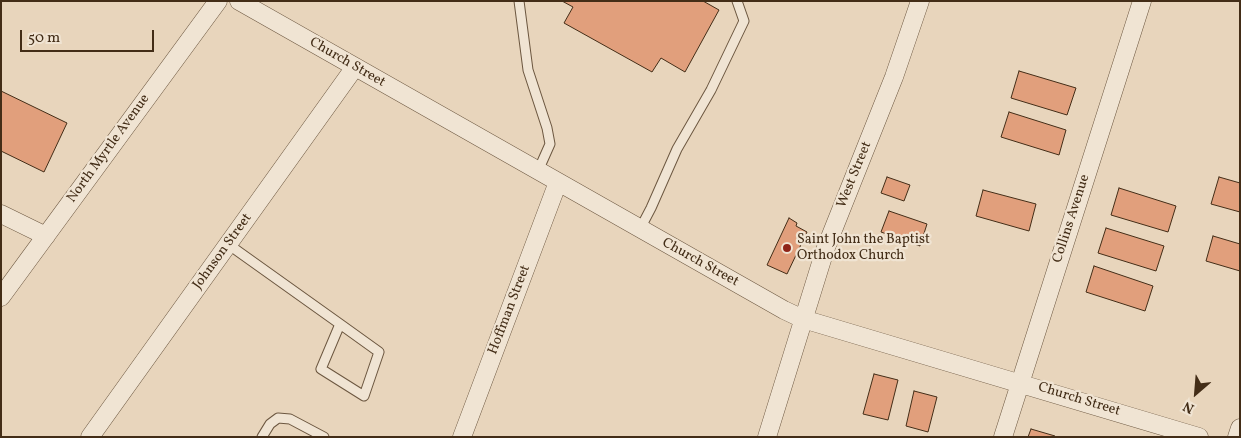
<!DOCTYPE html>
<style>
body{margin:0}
#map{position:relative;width:1241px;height:438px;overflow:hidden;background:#e8d5bc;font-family:Vollkorn,serif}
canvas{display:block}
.frame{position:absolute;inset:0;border:2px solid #432d17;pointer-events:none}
.north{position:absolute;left:1171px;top:368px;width:50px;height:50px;-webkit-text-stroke:4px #f0e4d3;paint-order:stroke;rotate:207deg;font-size:14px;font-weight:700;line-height:20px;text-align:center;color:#432d17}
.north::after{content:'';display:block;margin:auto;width:18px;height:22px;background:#432d17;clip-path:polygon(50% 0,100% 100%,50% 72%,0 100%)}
.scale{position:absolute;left:20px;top:30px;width:134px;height:22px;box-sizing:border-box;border:2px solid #432d17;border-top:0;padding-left:6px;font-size:15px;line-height:18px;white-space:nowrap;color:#432d17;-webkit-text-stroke:4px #f0e4d3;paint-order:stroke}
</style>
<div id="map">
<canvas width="1241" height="438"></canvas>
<div class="frame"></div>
<div class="north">N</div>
<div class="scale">50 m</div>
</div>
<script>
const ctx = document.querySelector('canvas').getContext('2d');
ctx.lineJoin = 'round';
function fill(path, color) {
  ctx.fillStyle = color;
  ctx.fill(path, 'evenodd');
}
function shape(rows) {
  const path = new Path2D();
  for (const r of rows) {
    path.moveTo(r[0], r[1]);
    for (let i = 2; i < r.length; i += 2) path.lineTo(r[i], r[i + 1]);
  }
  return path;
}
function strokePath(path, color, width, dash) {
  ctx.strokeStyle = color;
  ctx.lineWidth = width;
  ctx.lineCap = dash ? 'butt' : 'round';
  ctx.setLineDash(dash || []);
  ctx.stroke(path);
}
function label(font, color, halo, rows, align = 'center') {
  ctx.font = font + ' Vollkorn,serif';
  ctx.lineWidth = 4.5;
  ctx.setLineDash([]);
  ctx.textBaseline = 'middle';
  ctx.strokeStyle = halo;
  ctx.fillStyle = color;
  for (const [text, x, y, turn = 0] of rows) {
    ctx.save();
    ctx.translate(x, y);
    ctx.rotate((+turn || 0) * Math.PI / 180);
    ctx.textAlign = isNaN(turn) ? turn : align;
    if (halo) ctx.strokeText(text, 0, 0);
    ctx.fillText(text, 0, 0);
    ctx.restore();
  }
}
const building = shape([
 [562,1,703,1,719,10,685,72,661,58,652,72,564,23,573,7,562,1],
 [1019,71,1076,88,1067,115,1011,98,1019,71],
 [1,91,67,123,44,172,1,151,1,91],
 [1009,112,1066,130,1059,155,1001,137,1009,112],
 [887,177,910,185,904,201,881,193,887,177],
 [1219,177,1240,183,1240,212,1211,204,1219,177],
 [1119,188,1176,206,1168,232,1111,215,1119,188],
 [983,190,1036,204,1029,231,976,216,983,190],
 [889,211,927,224,920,246,881,232,889,211],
 [789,218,797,223,796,226,807,232,787,274,767,265,789,218],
 [1106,228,1164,246,1156,271,1098,253,1106,228],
 [1213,236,1240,244,1240,271,1206,261,1213,236],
 [1094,266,1153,286,1145,311,1086,292,1094,266],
 [874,374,898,380,888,420,863,414,874,374],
 [914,391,937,397,928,432,906,426,914,391],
 [1031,429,1055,436,1054,437,1028,437,1031,429]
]);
fill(building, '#e19f7c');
strokePath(building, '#432d17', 1);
const service = shape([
 [519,1,528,70,547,128,550,144,538,171],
 [640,229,651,208,677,149,711,90,744,21,737,1],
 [228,244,239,252,340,324,379,352,364,396,321,369,340,324],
 [262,437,270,424,278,418,290,419,324,437]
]);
const minor = shape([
 [239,1,784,310,803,319,1199,437],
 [1,214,46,236],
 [1,297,218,1],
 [90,437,355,67],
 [462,437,558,182],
 [767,437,825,250,894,77,920,1],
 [1003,437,1142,1],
 [1237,437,1240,428]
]);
strokePath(service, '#6c5740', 11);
strokePath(minor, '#6c5740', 19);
strokePath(service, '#f0e4d3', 9);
strokePath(minor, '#f0e4d3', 18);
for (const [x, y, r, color] of [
 [787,248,5,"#8f2418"]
]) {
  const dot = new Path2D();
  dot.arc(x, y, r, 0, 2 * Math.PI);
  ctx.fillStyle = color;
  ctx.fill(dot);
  strokePath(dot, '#f0e4d3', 2);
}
label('14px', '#432d17', '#f0e4d3', [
 ["Church Street",347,63,30],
 ["North Myrtle Avenue",109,149,-54],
 ["West Street",855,175,-68],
 ["Collins Avenue",1072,219,-72],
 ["Johnson Street",223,252,-54],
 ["Church Street",700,263,29],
 ["Hoffman Street",510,310,-69],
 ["Church Street",1079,400,17]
]);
label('14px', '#432d17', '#f0e4d3', [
 ["Saint John the Baptist",797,240],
 ["Orthodox Church",797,256]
], 'left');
</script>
